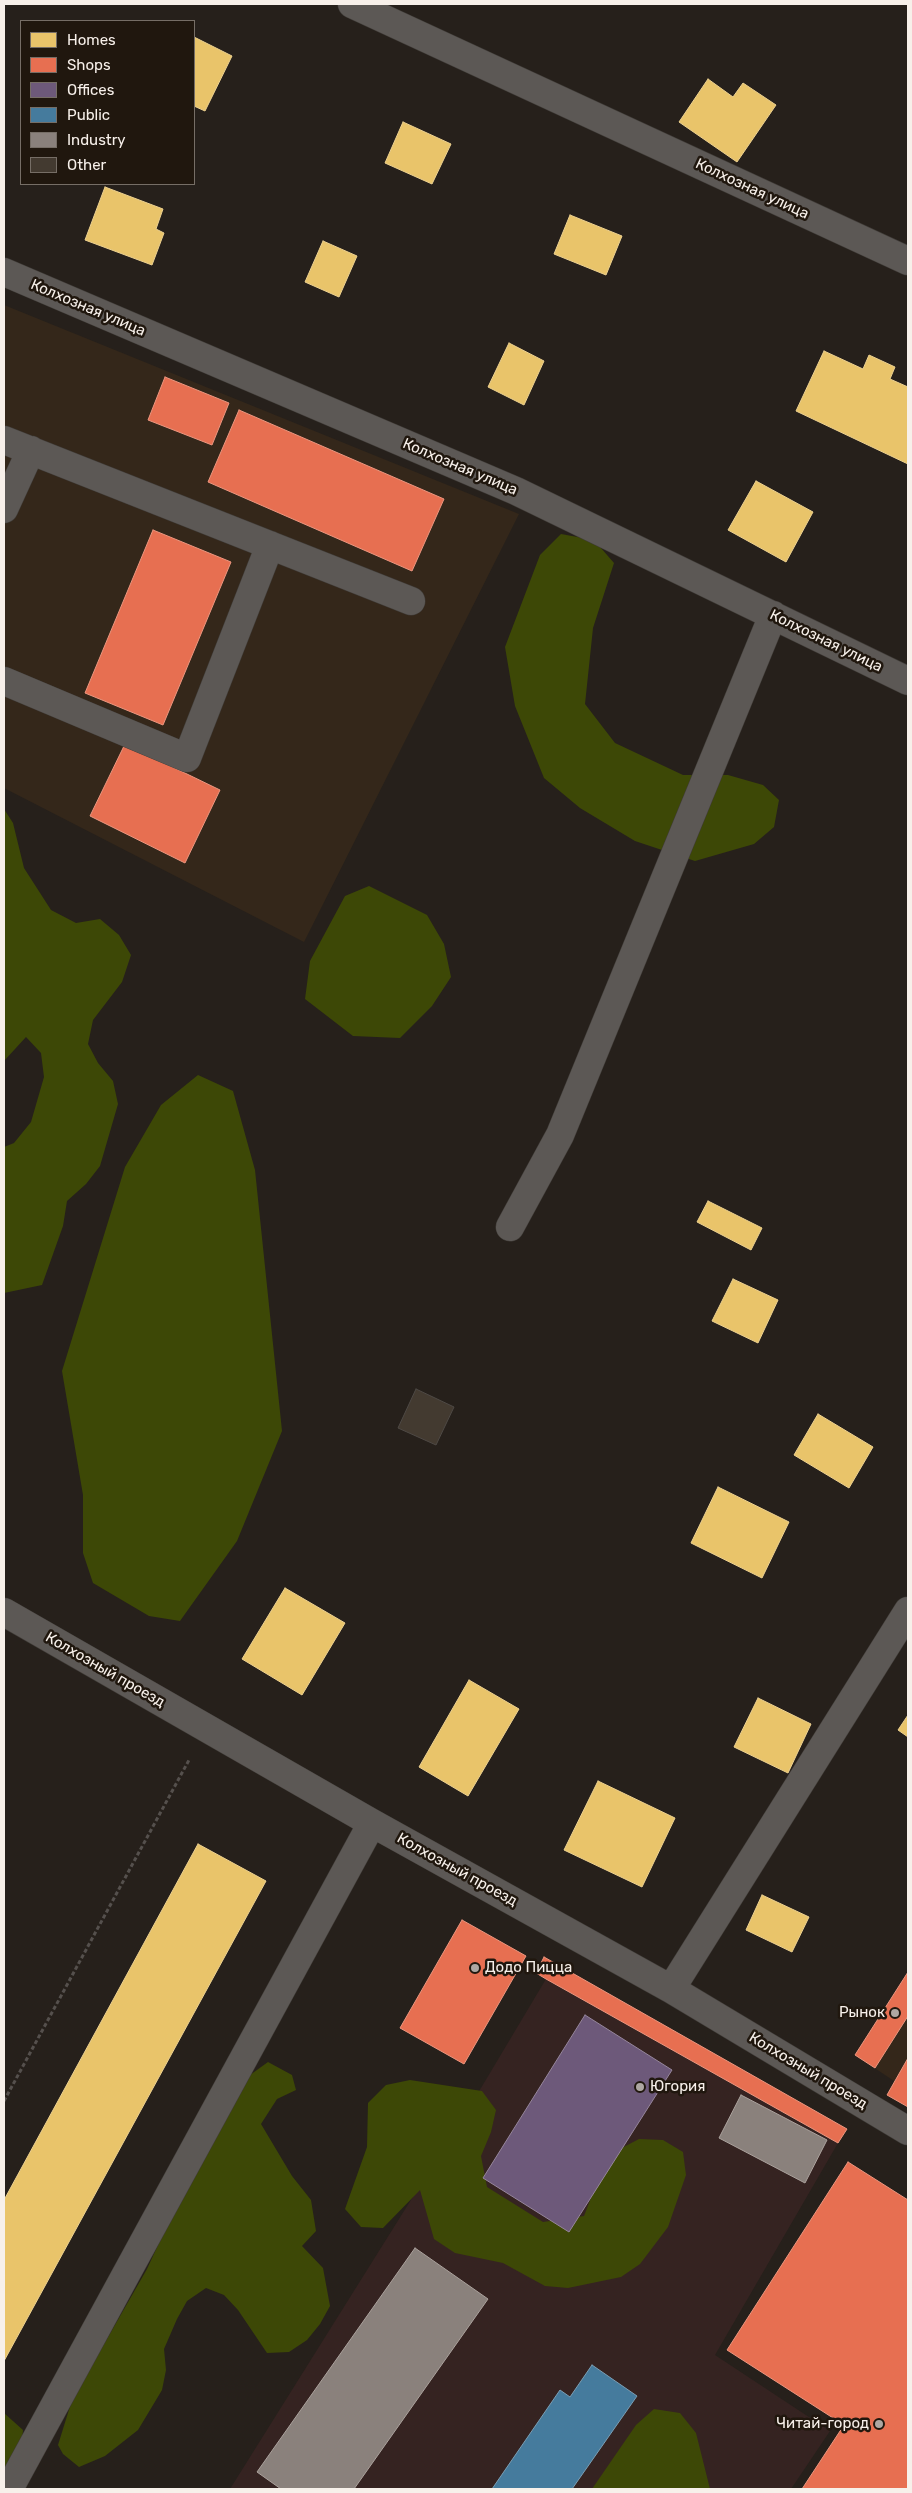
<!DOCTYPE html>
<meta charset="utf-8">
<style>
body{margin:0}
#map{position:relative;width:912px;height:2493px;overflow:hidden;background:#26201b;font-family:Rubik,sans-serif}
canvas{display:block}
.frame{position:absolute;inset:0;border:5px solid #f7f0ea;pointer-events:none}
.legend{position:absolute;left:20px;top:20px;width:175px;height:165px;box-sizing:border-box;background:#20170e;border:1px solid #766e66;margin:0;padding:6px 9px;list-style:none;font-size:15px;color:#f7f0ea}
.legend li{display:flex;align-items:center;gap:10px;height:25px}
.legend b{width:25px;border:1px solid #766e66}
</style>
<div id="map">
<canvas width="912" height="2493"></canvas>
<div class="frame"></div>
<ul class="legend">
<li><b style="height:14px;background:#e9c46a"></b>Homes</li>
<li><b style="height:14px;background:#e76f51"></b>Shops</li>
<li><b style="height:14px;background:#6d597a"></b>Offices</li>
<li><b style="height:14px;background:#457b9d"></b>Public</li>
<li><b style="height:14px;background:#8a817c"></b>Industry</li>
<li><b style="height:14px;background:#433a30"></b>Other</li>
</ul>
</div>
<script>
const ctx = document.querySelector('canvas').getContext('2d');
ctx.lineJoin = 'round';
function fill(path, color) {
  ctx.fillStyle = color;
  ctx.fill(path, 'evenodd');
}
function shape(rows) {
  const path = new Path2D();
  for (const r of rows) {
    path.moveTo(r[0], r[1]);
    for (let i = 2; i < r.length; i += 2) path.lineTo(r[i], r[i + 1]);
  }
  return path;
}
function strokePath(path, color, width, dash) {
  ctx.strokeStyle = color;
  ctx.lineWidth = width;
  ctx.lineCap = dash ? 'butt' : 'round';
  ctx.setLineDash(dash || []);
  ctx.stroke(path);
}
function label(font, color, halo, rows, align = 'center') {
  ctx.font = font + ' Rubik,sans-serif';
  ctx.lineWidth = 5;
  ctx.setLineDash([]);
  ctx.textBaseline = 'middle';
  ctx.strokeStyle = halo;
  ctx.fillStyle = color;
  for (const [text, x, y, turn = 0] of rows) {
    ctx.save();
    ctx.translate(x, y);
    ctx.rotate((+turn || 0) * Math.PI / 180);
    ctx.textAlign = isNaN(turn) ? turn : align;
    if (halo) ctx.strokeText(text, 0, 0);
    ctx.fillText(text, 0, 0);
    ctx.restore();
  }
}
fill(shape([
 [4,305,519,514,304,942,4,788],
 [908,1972,908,2107,887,2095,894,2081,855,2055]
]), '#34271a');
fill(shape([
 [546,1979,838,2143,715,2355,830,2431,791,2489,230,2489,481,2088]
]), '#352321');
fill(shape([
 [561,534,594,540,614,563,593,628,585,704,615,743,683,775,728,775,763,785,779,800,774,827,754,844,695,861,635,841,580,808,544,778,515,706,505,647,540,555],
 [4,809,13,823,24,868,51,910,76,923,100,919,119,935,131,955,122,982,93,1020,88,1044,98,1063,113,1081,118,1104,100,1166,86,1184,67,1201,63,1226,42,1285,4,1293,4,1147,14,1143,31,1122,44,1077,41,1053,26,1037,4,1061],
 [369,886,427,915,444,944,451,977,432,1006,400,1038,353,1036,305,999,310,961,345,896],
 [198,1075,233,1091,255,1170,282,1431,237,1541,180,1621,149,1616,93,1583,83,1553,83,1495,62,1371,125,1167,161,1105],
 [268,2062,292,2075,296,2090,277,2099,261,2124,292,2176,311,2200,316,2231,302,2246,323,2268,330,2306,320,2324,307,2340,289,2352,267,2353,238,2310,224,2295,206,2288,187,2301,177,2319,164,2349,166,2370,162,2390,138,2430,105,2456,79,2467,63,2454,58,2445,72,2400,147,2269,164,2232,250,2075],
 [410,2080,482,2091,496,2110,491,2132,481,2156,487,2187,543,2222,584,2216,603,2167,618,2150,639,2139,663,2140,683,2152,686,2175,668,2227,640,2264,621,2277,568,2288,545,2286,503,2263,455,2253,434,2239,420,2190,383,2228,361,2227,345,2209,367,2147,368,2103,386,2085],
 [654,2409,680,2413,696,2433,710,2489,592,2489,636,2425],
 [4,2413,23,2430,20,2463,4,2478]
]), '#3d4806');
const homes = shape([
 [194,37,232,56,205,111,194,106,194,37],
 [708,79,733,97,743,83,776,105,737,162,679,122,708,79],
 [403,122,451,144,432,184,385,163,403,122],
 [105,187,163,209,156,229,164,233,152,265,85,240,105,187],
 [570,215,622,236,606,275,554,254,570,215],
 [323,241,357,256,339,297,305,282,323,241],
 [509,343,544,361,524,405,488,387,509,343],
 [824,351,863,369,869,355,895,367,890,379,908,387,908,464,796,411,824,351],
 [756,481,813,512,786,562,728,530,756,481],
 [708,1201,762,1228,751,1250,697,1222,708,1201],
 [733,1279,778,1300,758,1343,712,1321,733,1279],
 [818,1414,873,1447,849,1488,794,1455,818,1414],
 [718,1487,789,1522,762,1578,691,1543,718,1487],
 [285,1588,345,1623,302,1695,242,1659,285,1588],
 [469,1680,519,1709,468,1796,419,1767,469,1680],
 [758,1698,811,1724,788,1773,734,1747,758,1698],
 [908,1715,908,1737,898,1730,908,1715],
 [598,1781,675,1818,642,1887,564,1850,598,1781],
 [198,1844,266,1881,4,2361,4,2200,198,1844],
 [762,1895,809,1917,792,1952,746,1930,762,1895]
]);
fill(homes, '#e9c46a');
strokePath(homes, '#edd190', 1);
const shops = shape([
 [165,377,229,403,212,445,148,420,165,377],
 [239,410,444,499,412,571,208,482,239,410],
 [153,530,231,562,163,725,85,693,153,530],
 [125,744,220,790,185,863,90,816,125,744],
 [462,1920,526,1956,464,2064,400,2028,462,1920],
 [544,1957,847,2129,838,2143,546,1979,536,1973,544,1957],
 [908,1972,908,2016,875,2068,855,2055,908,1972],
 [908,2058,908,2107,887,2095,908,2058],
 [848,2162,908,2200,908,2489,802,2489,844,2425,727,2350,848,2162]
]);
fill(shops, '#e76f51');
strokePath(shops, '#ec967f', 1);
const offices = shape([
 [585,2015,672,2070,569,2232,483,2178,585,2015]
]);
fill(offices, '#6d597a');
strokePath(offices, '#96869c', 1);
const public = shape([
 [592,2365,637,2396,572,2489,492,2489,560,2390,570,2397,592,2365]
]);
fill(public, '#457b9d');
strokePath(public, '#7a9eb4', 1);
const industry = shape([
 [741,2095,827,2140,805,2183,719,2138,741,2095],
 [415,2248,488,2299,354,2489,281,2489,257,2472,415,2248]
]);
fill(industry, '#8a817c');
strokePath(industry, '#aba29d', 1);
const building = shape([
 [416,1389,454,1407,436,1445,398,1428,416,1389]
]);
fill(building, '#433a30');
strokePath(building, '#4e4945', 1);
const minor = shape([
 [352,4,908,261],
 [4,272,516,491,908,681],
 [4,440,411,601],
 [4,509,31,450],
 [4,681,187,758,270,545],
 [510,1227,560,1135,773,615],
 [4,1612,372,1823,671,1989,908,2131],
 [671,1989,908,1611],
 [9,2489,372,1823]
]);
strokePath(minor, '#403c38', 29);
strokePath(shape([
 [4,2101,189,1760]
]), '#55504d', 3, [4, 2.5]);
strokePath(minor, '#5c5855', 28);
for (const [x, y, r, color] of [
 [475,1968,5,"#aea7a2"],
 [895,2013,5,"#aea7a2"],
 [640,2087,5,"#aea7a2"],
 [879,2424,5,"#aea7a2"]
]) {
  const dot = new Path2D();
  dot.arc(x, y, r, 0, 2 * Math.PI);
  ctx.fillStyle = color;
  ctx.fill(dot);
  strokePath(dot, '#20170e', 2);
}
label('15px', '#f7f0ea', '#20170e', [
 ["Колхозная улица",752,189,25],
 ["Колхозная улица",88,308,23],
 ["Колхозная улица",460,467,23],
 ["Колхозная улица",826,641,26],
 ["Колхозный проезд",105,1670,30],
 ["Колхозный проезд",457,1870,29],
 ["Колхозный проезд",808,2071,31]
]);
label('15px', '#f7f0ea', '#20170e', [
 ["Додо Пицца",485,1968],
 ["Рынок",885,2013,"right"],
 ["Югория",650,2087],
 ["Читай-город",869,2424,"right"]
], 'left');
</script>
